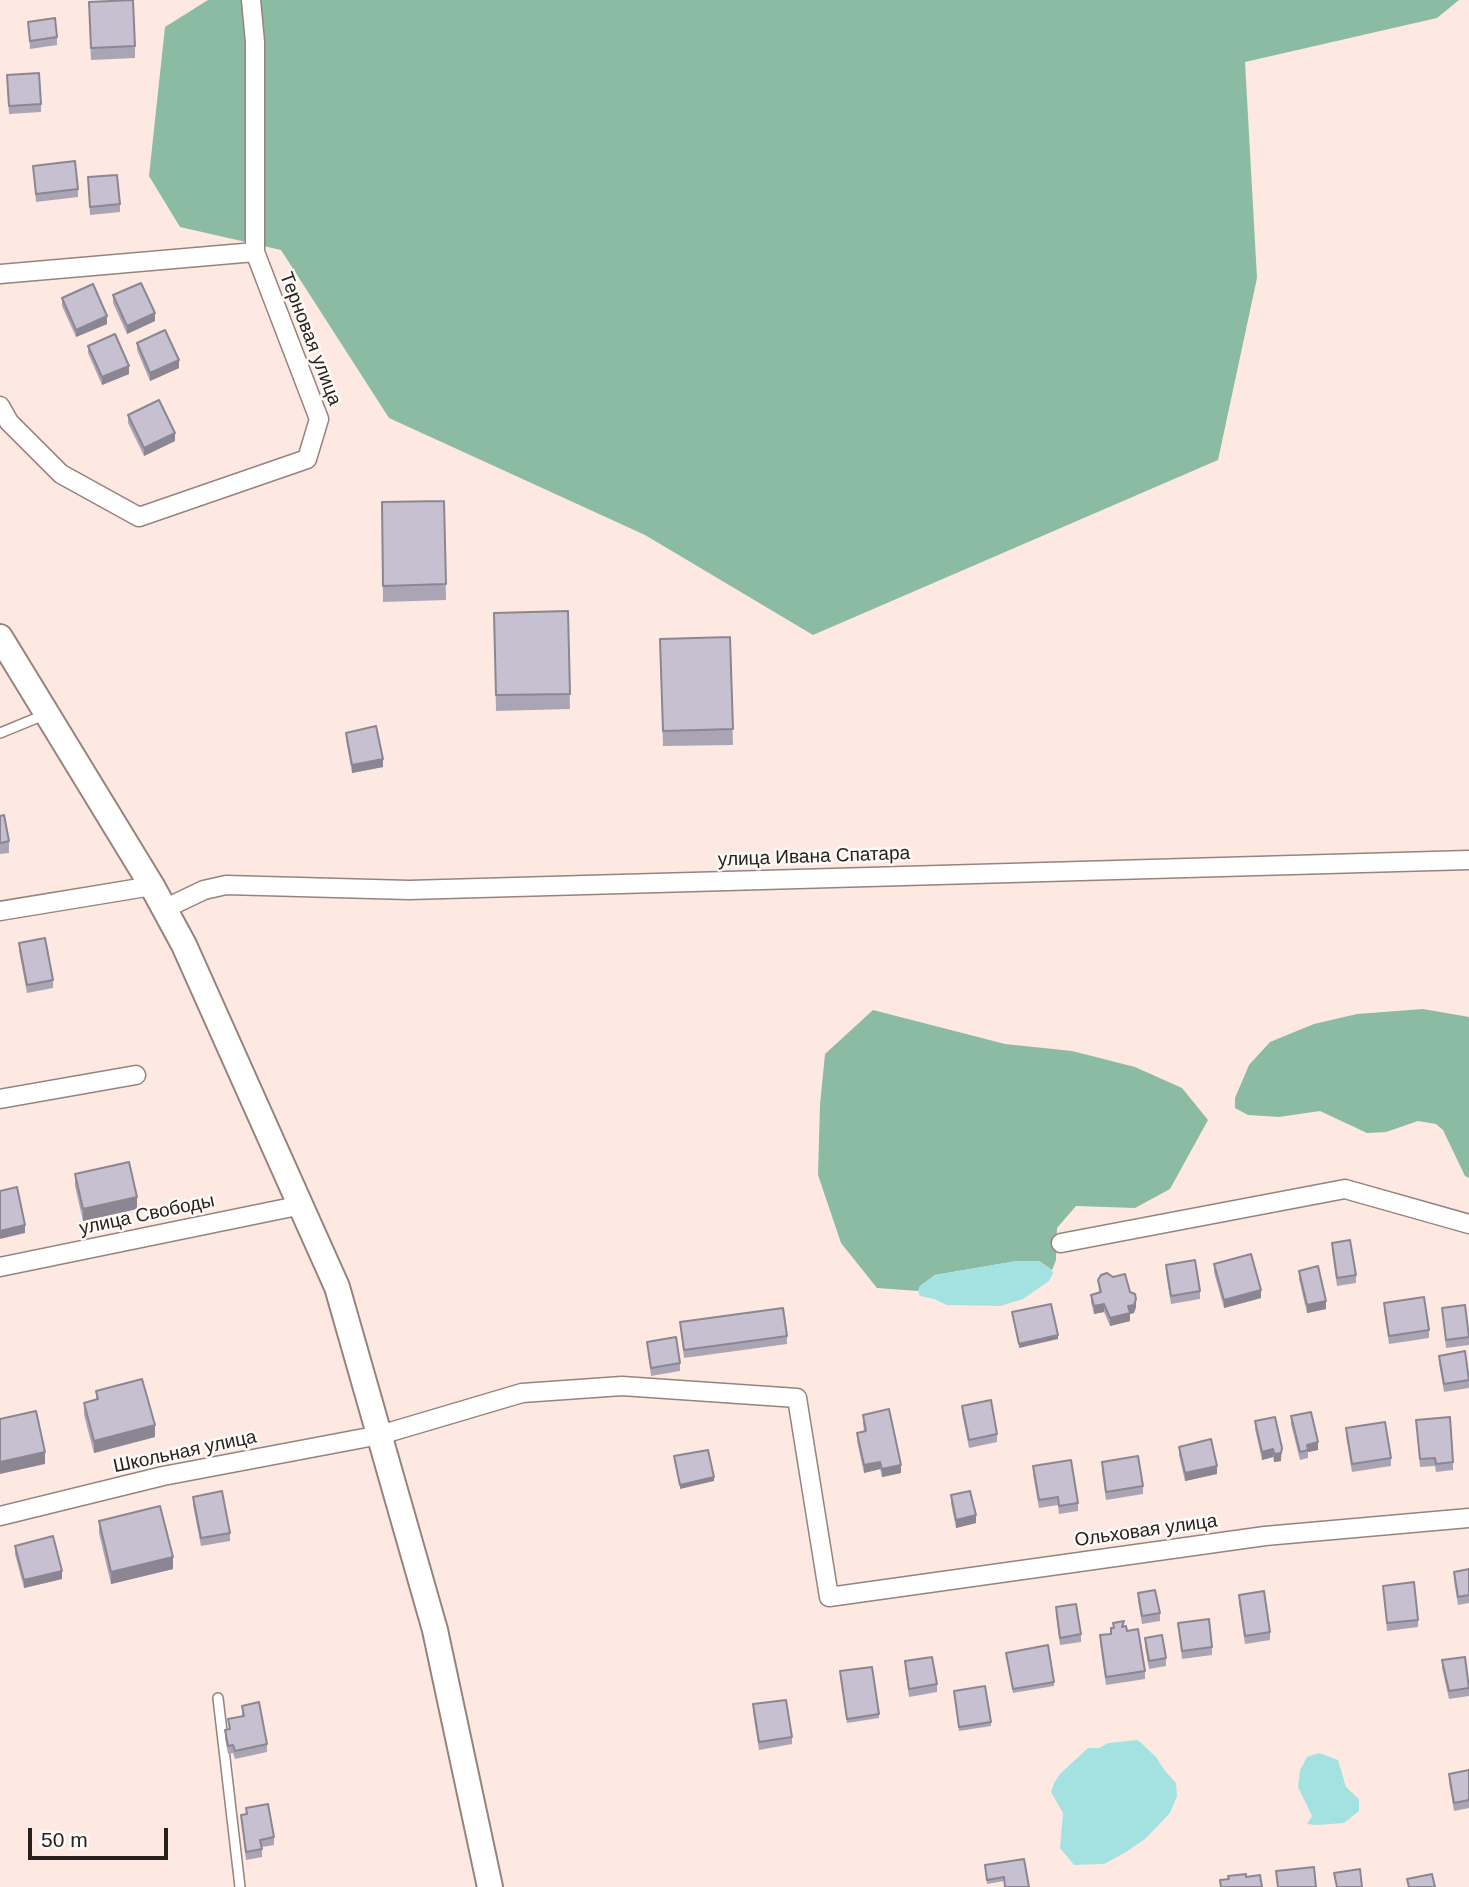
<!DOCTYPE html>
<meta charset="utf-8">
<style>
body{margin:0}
#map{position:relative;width:1469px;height:1887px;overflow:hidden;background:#fde9e1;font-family:Arial,sans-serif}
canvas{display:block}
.scale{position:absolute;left:28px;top:1828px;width:140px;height:32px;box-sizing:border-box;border:4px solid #27201e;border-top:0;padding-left:9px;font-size:21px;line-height:24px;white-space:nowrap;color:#27201e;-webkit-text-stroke:5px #fefaf8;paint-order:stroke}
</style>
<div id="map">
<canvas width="1469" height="1887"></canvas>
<div class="scale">50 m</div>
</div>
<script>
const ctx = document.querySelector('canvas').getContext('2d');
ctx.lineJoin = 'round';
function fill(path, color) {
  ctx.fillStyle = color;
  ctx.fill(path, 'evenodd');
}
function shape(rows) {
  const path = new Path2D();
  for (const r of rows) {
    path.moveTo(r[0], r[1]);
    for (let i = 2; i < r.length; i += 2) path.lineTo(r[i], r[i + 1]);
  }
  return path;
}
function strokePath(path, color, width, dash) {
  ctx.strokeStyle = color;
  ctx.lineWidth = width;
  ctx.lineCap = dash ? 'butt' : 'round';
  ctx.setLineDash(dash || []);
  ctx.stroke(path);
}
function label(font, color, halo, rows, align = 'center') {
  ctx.font = font + ' Arial,sans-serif';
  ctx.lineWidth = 5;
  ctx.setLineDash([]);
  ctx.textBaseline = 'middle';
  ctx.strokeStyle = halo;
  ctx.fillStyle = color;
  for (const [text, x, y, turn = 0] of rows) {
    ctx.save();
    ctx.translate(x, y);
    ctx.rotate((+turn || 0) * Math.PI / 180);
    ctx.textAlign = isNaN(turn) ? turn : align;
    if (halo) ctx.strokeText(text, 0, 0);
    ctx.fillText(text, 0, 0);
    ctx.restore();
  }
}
fill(shape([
 [208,0,1459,0,1437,18,1245,62,1257,278,1218,460,813,635,645,535,389,418,281,250,180,227,149,176,165,27],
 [1423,1009,1469,1017,1469,1178,1465,1176,1443,1130,1436,1124,1418,1121,1386,1132,1367,1133,1320,1111,1279,1117,1248,1115,1235,1108,1235,1098,1249,1065,1270,1042,1314,1024,1357,1014],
 [873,1010,1005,1044,1072,1051,1135,1067,1182,1088,1208,1120,1170,1189,1135,1208,1076,1206,1057,1228,1056,1260,1052,1270,1039,1261,1017,1261,935,1275,920,1286,918,1291,877,1288,841,1243,818,1175,820,1105,825,1054]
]), '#8bbba2');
fill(shape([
 [1017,1261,1039,1261,1052,1270,1053,1273,1049,1281,1023,1299,1000,1306,947,1305,934,1299,920,1296,918,1291,920,1286,935,1275],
 [1138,1740,1156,1757,1165,1771,1176,1783,1177,1796,1170,1813,1145,1839,1126,1852,1104,1864,1074,1865,1060,1848,1063,1813,1051,1792,1054,1783,1060,1774,1088,1748,1099,1748,1108,1743],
 [1319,1753,1338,1760,1346,1787,1359,1799,1359,1811,1344,1823,1317,1825,1307,1824,1312,1816,1298,1787,1300,1770,1307,1757]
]), '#a4e2e2');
const lane = shape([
 [0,733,44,715],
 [218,1698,240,1887]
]);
const street = shape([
 [0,274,255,252],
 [0,406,9,422,61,474,139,517,307,459,319,419,255,252,255,42,251,0],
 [164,909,204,890,226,885,409,890,1469,860],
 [0,911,152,886],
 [0,1099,136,1075],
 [1061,1243,1345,1189,1469,1224],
 [0,1267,302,1205],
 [0,1516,163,1476,380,1435,522,1393,622,1386,797,1398,829,1597,1265,1536,1469,1518]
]);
const secondary = shape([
 [0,637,152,886,184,945,337,1287,435,1630,490,1887]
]);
strokePath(lane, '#95837c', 12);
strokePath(street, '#95837c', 21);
strokePath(secondary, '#95837c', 28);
strokePath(lane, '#fff', 9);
strokePath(street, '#fff', 18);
strokePath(secondary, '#fff', 24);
fill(shape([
 [89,14,135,46,135,58,91,60],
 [28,22,57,37,57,45,30,49],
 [7,83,41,104,41,112,9,114],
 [33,166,78,189,78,197,36,202],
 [88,177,120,204,120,212,90,215],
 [113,295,155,321,127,334,113,303],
 [62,298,107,324,76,337,62,306],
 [137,343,179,368,150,381,137,350],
 [88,346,129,374,102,385,88,353],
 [128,415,175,441,144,456,128,423],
 [444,501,446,600,383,602,382,502],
 [568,611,570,709,496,711,494,613],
 [730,637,733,745,663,746,660,639],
 [346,733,383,767,352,773,346,740],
 [0,816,9,841,9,853,0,854],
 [19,943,53,980,53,988,27,993,19,951],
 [75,1174,137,1209,83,1221,75,1186],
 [1332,1243,1356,1275,1356,1283,1337,1286,1332,1251],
 [1214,1264,1261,1298,1224,1308,1214,1272],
 [1166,1265,1200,1291,1200,1299,1171,1304,1166,1273],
 [1299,1271,1326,1309,1307,1313,1299,1279],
 [1098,1280,1130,1292,1136,1307,1134,1313,1130,1314,1130,1321,1110,1326,1104,1312,1094,1314,1091,1302,1091,1295,1099,1292],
 [1384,1303,1429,1330,1429,1338,1389,1344,1384,1311],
 [1442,1308,1469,1337,1469,1345,1446,1348],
 [680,1322,787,1336,787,1344,684,1358],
 [647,1342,680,1363,680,1371,651,1376],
 [1439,1356,1469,1377,1469,1388,1444,1392,1439,1363],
 [96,1391,155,1437,94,1453,84,1415,84,1403,96,1400],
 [962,1406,997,1434,997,1442,969,1448,962,1413],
 [863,1415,901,1473,882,1477,880,1469,864,1473,857,1441,857,1433,864,1432,863,1423],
 [1291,1416,1318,1450,1308,1452,1308,1458,1300,1460,1291,1424],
 [1416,1420,1453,1462,1453,1470,1436,1472,1435,1466,1420,1467],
 [1255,1421,1282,1448,1281,1461,1274,1462,1273,1457,1262,1460,1255,1429],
 [1346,1428,1391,1458,1391,1466,1352,1472,1346,1436],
 [1179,1447,1217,1474,1185,1481,1179,1455],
 [1102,1462,1143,1486,1143,1494,1106,1500,1102,1470],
 [1033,1466,1078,1503,1078,1511,1059,1514,1058,1505,1039,1508,1033,1474],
 [951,1495,976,1523,956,1528,951,1503],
 [193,1497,230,1533,230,1541,201,1546,193,1505],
 [99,1521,173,1569,111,1584,99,1533],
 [15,1546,62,1579,24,1588,15,1554],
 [1469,1569,1469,1603,1458,1605,1454,1580,1454,1572],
 [1383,1586,1418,1620,1418,1627,1387,1631],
 [1138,1593,1160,1613,1160,1621,1142,1624,1138,1601],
 [1239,1595,1270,1632,1270,1640,1245,1644,1239,1603],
 [1056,1607,1081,1634,1081,1642,1060,1645,1056,1615],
 [1113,1623,1124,1626,1127,1631,1145,1671,1145,1679,1106,1685,1100,1643,1100,1635,1111,1634,1111,1628,1113,1628],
 [1178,1623,1212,1647,1212,1655,1182,1659],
 [1145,1638,1166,1658,1166,1666,1149,1669,1145,1646],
 [1006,1653,1054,1682,1054,1686,1013,1693],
 [1442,1660,1469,1685,1469,1696,1449,1699,1442,1668],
 [905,1661,937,1684,937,1692,909,1697,905,1669],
 [840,1671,879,1714,879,1718,847,1723],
 [954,1691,991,1722,991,1726,959,1731],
 [753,1704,792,1737,792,1744,759,1750,753,1712],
 [242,1706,267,1744,267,1752,235,1759,233,1753,228,1754,225,1738,225,1730,229,1729,228,1719,242,1716],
 [1469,1770,1469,1808,1454,1811,1449,1782,1449,1774],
 [246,1808,274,1837,274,1845,262,1847,262,1857,246,1860,241,1815,246,1814],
 [985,1865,1029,1887,1005,1887,1004,1881,987,1884]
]), '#aaa5b4');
fill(shape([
 [155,313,155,321,127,334,127,326],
 [107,316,107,324,76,337,76,330],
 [179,360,179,368,150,381,150,373],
 [129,366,129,374,102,385,102,377],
 [175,433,175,441,144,456,144,448],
 [383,759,383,767,352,773,352,765],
 [137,1197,137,1209,83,1221,83,1209],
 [25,1225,25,1233,0,1239,0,1231],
 [1261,1290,1261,1298,1224,1308,1224,1300],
 [1136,1299,1136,1307,1134,1313,1130,1314,1130,1321,1110,1326,1110,1318,1128,1306],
 [1326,1301,1326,1309,1307,1313,1307,1305],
 [1104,1304,1104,1312,1094,1314,1094,1306],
 [1058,1335,1058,1339,1019,1348,1019,1344],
 [155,1425,155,1437,94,1453,94,1441],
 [1318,1442,1318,1450,1308,1452,1307,1445],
 [1273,1449,1273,1457,1262,1460,1262,1452],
 [45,1452,45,1464,0,1474,0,1462],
 [1281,1453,1281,1461,1274,1462,1274,1454],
 [880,1462,880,1469,864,1473,864,1465],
 [901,1465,901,1473,882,1477,882,1469],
 [1217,1466,1217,1474,1185,1481,1185,1473],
 [714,1477,714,1481,680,1489,680,1485],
 [976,1515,976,1523,956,1528,956,1520],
 [173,1557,173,1569,111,1584,111,1572],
 [62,1571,62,1579,24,1588,24,1580]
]), '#8b8692');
const building = shape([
 [133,0,135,46,91,48,89,2,133,0],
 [55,18,57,37,30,41,28,22,55,18],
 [39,73,41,104,9,106,7,75,39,73],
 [75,161,78,189,36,194,33,166,75,161],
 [117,175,120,204,90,207,88,177,117,175],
 [141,283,155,313,127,326,113,295,141,283],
 [93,284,107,316,76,330,62,298,93,284],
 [165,330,179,360,150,373,137,343,165,330],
 [115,334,129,366,102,377,88,346,115,334],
 [159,400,175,433,144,448,128,415,159,400],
 [444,501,446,584,383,586,382,502,444,501],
 [568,611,570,694,496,695,494,613,568,611],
 [730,637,733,729,663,731,660,639,730,637],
 [376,726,383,759,352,765,346,733,376,726],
 [4,815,9,841,0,843,0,816,4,815],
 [45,938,53,980,27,985,19,943,45,938],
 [129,1162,137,1197,83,1209,75,1174,129,1162],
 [17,1187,25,1225,0,1231,0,1191,17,1187],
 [1350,1240,1356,1275,1337,1278,1332,1243,1350,1240],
 [1251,1254,1261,1290,1224,1300,1214,1264,1251,1254],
 [1195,1260,1200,1291,1171,1296,1166,1265,1195,1260],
 [1318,1266,1326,1301,1307,1305,1299,1271,1318,1266],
 [1107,1273,1113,1277,1125,1274,1130,1292,1135,1294,1136,1299,1134,1305,1128,1306,1130,1313,1110,1318,1104,1304,1094,1306,1091,1295,1101,1292,1098,1280,1101,1275,1107,1273],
 [1424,1297,1429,1330,1389,1336,1384,1303,1424,1297],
 [1051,1304,1058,1335,1019,1344,1012,1312,1051,1304],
 [1465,1305,1469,1337,1446,1340,1442,1308,1465,1305],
 [783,1308,787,1336,684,1350,680,1322,783,1308],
 [676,1337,680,1363,651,1368,647,1342,676,1337],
 [1465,1351,1469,1380,1444,1384,1439,1356,1465,1351],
 [142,1379,155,1425,94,1441,84,1403,98,1399,96,1391,142,1379],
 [991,1400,997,1434,969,1440,962,1406,991,1400],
 [889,1409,901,1465,882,1469,880,1462,864,1465,857,1433,866,1431,863,1415,889,1409],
 [36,1411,45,1452,0,1462,0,1419,36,1411],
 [1311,1412,1318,1442,1307,1445,1308,1450,1300,1452,1291,1416,1311,1412],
 [1275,1417,1282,1448,1281,1453,1274,1454,1273,1449,1262,1452,1255,1421,1275,1417],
 [1450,1417,1453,1462,1436,1464,1435,1458,1420,1459,1416,1420,1450,1417],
 [1385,1422,1391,1458,1352,1464,1346,1428,1385,1422],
 [1211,1439,1217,1466,1185,1473,1179,1447,1211,1439],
 [708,1450,714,1477,680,1485,674,1456,708,1450],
 [1138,1456,1143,1486,1106,1492,1102,1462,1138,1456],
 [1071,1460,1078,1503,1059,1506,1058,1497,1039,1500,1033,1466,1071,1460],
 [222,1491,230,1533,201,1538,193,1497,222,1491],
 [970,1491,976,1515,956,1520,951,1495,970,1491],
 [160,1506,173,1557,111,1572,99,1521,160,1506],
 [53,1536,62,1571,24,1580,15,1546,53,1536],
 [1469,1569,1469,1595,1458,1597,1454,1572,1469,1569],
 [1414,1582,1418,1620,1387,1623,1383,1586,1414,1582],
 [1155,1590,1160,1613,1142,1616,1138,1593,1155,1590],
 [1264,1591,1270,1632,1245,1636,1239,1595,1264,1591],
 [1076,1604,1081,1634,1060,1638,1056,1607,1076,1604],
 [1209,1619,1212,1647,1182,1651,1178,1623,1209,1619],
 [1124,1621,1122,1627,1126,1626,1127,1631,1138,1629,1145,1671,1106,1677,1100,1635,1111,1634,1111,1628,1114,1628,1113,1623,1124,1621],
 [1162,1635,1166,1658,1149,1661,1145,1638,1162,1635],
 [1048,1645,1054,1682,1013,1689,1006,1653,1048,1645],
 [932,1657,937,1684,909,1689,905,1661,932,1657],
 [1465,1657,1469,1688,1449,1691,1442,1660,1465,1657],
 [872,1667,879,1714,847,1719,840,1671,872,1667],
 [985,1686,991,1722,959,1727,954,1691,985,1686],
 [786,1700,792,1737,759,1742,753,1704,786,1700],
 [259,1702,267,1744,235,1751,233,1745,228,1746,225,1730,230,1729,228,1719,244,1716,242,1706,259,1702],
 [1469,1770,1469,1800,1454,1803,1449,1774,1469,1770],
 [268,1804,274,1837,260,1840,262,1849,246,1852,241,1815,247,1814,246,1808,268,1804],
 [1024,1859,1029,1887,1005,1887,1004,1877,987,1880,985,1865,1024,1859],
 [1314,1867,1316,1887,1278,1887,1276,1871,1314,1867],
 [1360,1869,1362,1887,1337,1887,1334,1873,1360,1869],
 [1246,1874,1246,1877,1260,1875,1262,1887,1221,1887,1220,1880,1229,1879,1228,1876,1246,1874],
 [1432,1874,1435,1887,1409,1887,1407,1879,1432,1874]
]);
fill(building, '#c6c0d1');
strokePath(building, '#8b8692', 2);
label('19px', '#27201e', '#fefaf8', [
 ["Терновая улица",310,339,69],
 ["улица Ивана Спатара",814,857,-2],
 ["улица Свободы",147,1215,-12],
 ["Школьная улица",185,1452,-12],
 ["Ольховая улица",1146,1531,-8]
]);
</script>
